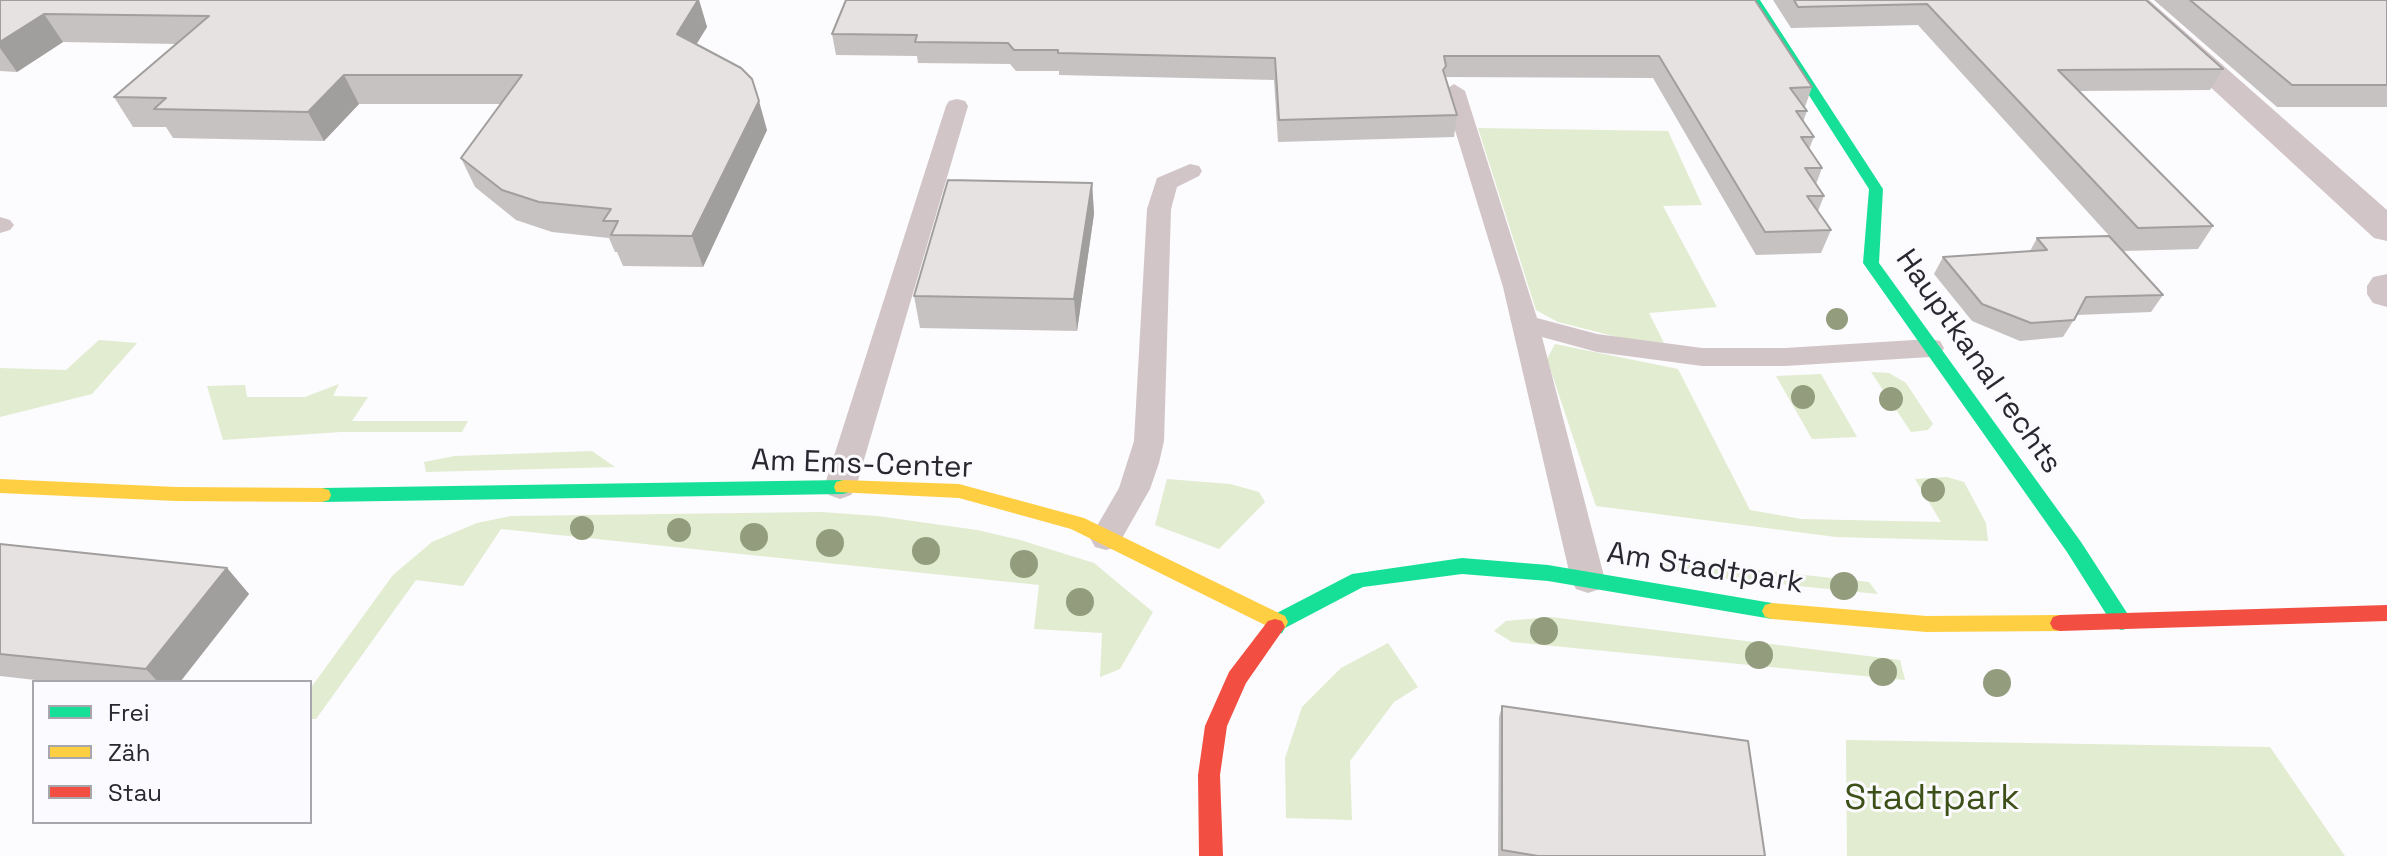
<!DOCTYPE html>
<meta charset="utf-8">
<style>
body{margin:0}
#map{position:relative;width:2387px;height:856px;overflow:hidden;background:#fcfbfd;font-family:"Space Grotesk",sans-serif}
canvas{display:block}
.legend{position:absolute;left:32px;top:680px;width:280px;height:144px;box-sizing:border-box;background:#fbfafe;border:2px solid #a7a6ac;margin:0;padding:10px 14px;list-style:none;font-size:24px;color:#292830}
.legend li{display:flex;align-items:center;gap:16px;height:40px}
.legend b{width:40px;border:2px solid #a7a6ac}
</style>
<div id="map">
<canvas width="2387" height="856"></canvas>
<ul class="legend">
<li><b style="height:10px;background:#16e098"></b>Frei</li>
<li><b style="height:10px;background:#ffcf43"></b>Zäh</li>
<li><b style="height:10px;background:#f24e42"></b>Stau</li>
</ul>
</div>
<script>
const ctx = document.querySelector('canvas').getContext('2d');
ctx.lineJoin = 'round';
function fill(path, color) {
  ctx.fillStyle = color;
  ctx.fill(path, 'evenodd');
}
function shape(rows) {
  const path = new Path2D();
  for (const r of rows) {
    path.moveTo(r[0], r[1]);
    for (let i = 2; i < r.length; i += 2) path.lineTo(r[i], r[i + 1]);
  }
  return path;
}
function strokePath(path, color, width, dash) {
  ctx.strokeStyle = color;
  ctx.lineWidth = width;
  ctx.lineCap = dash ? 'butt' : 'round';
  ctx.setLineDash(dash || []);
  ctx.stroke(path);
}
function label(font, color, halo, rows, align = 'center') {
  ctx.font = font + ' "Space Grotesk",sans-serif';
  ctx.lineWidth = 6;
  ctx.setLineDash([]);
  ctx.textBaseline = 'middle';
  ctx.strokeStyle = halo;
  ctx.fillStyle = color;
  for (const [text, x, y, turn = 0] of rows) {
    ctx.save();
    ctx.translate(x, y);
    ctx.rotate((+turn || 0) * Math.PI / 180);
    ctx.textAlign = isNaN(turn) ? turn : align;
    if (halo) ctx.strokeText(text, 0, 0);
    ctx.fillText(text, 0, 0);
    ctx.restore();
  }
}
fill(shape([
 [1478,128,1668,131,1702,205,1663,206,1717,307,1649,313,1664,343,1621,338,1558,322,1536,310],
 [99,340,137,343,92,394,0,417,0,368,66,370],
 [1555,344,1678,369,1750,510,1801,519,1941,522,1915,479,1947,477,1964,482,1986,523,1988,541,1836,537,1596,506,1547,359],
 [1871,372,1889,373,1906,383,1933,424,1928,430,1911,432],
 [1821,374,1857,437,1812,439,1776,376],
 [339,384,333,396,368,397,352,421,468,421,462,432,340,432,223,440,207,386,245,385,247,397,305,397],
 [592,451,615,467,426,472,424,462,455,456],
 [1167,479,1230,484,1259,492,1265,502,1219,549,1155,525],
 [821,512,877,516,977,530,1020,540,1094,563,1153,612,1120,669,1100,677,1102,633,1034,629,1039,585,501,529,463,586,416,580,316,719,310,719,310,689,393,575,432,542,477,523,511,516],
 [1662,556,1740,568,1869,582,1878,594,1708,577,1662,568],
 [1551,617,1900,660,1905,680,1512,642,1494,631,1506,621],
 [1388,643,1418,687,1394,702,1350,761,1352,820,1286,818,1285,758,1302,707,1341,668],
 [1846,740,2270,747,2345,856,1847,856]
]), '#e1ecd0');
fill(shape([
 [1454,84,1465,91,1537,318,1597,334,1702,348,1785,348,1930,339,1940,341,1944,348,1940,355,1930,357,1785,366,1702,366,1597,352,1542,337,1605,580,1600,589,1588,593,1576,589,1571,580,1503,287,1443,91,1454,84],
 [957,99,965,101,968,106,856,487,851,495,840,499,829,495,824,487,946,106,949,101,957,99],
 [1190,164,1199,166,1202,171,1199,176,1177,187,1171,209,1164,441,1159,463,1150,489,1117,547,1106,550,1095,547,1090,538,1119,488,1134,441,1147,209,1157,178,1190,164],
 [0,217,10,220,14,225,10,230,0,233,0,217]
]), '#d2c5c7');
fill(shape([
 [2116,0,2149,0,2387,210,2387,241,2374,238,2116,0],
 [2387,274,2387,307,2373,303,2367,294,2367,286,2373,277,2387,274]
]), '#d2c5c7');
fill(shape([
 [1748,0,1760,0,1883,189,1879,263,2081,542,2129,616,2132,622,2129,628,2122,630,2115,628,2067,552,1863,263,1869,189,1748,0],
 [843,480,850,482,852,487,850,492,843,494,322,502,315,500,313,495,315,490,322,488,843,480],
 [1462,558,1548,565,1772,603,1779,605,1782,611,1779,617,1772,619,1548,581,1462,574,1363,587,1285,628,1282,633,1275,635,1268,633,1265,627,1271,616,1352,574,1462,558]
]), '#16e098');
fill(shape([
 [0,479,176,487,322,488,329,490,331,495,329,500,322,502,176,501,0,493,0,479],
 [843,480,959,484,1084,518,1285,616,1288,622,1285,628,1278,630,1271,628,1071,529,959,498,836,492,834,487,836,482,843,480],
 [1772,603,1926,616,2060,615,2067,617,2070,623,2067,629,2060,631,1926,632,1772,619,1765,617,1762,611,1765,605,1772,603]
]), '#ffcf43');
fill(shape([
 [2387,605,2387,621,2060,631,2053,629,2050,623,2053,617,2060,615,2387,605],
 [1275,619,1282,621,1285,627,1246,683,1227,726,1220,775,1223,856,1199,856,1198,775,1205,726,1229,672,1268,621,1275,619]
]), '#f24e42');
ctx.fillStyle = '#939d7e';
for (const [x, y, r] of [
 [1837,319,11],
 [1803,397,12],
 [1891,399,12],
 [1933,490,12],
 [582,528,12],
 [679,530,12],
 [754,537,14],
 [830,543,14],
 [926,551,14],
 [1024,564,14],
 [1844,586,14],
 [1080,602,14],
 [1544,631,14],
 [1759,655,14],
 [1883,672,14],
 [1997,683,14]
]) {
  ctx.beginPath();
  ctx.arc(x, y, r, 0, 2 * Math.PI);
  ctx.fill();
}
fill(shape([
 [0,0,699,0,707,27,696,44,767,130,703,267,623,266,617,252,615,252,609,238,552,232,516,220,475,187,461,158,500,104,359,104,324,141,173,138,166,127,133,127,114,97,177,44,63,42,17,72,0,71],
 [1755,0,1812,87,1805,107,1807,111,1803,122,1814,137,1809,149,1822,168,1816,184,1824,196,1818,211,1831,230,1821,253,1756,255,1653,78,1446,77,1457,115,1454,137,1278,142,1274,80,1059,75,1059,71,1016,71,1010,64,918,63,917,56,836,55,832,34],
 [1773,0,2146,0,2223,69,2210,90,2079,91,2213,226,2198,249,2123,251,1918,25,1791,28],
 [2154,0,2387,0,2387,107,2277,107],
 [1092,183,1094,214,1077,331,920,328,914,296],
 [2037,238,2163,295,2151,312,2077,315,2063,337,2020,341,1972,321,1934,274,1943,257,2030,251],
 [0,544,227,568,249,594,180,682,53,682,0,676],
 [1502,706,1765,856,1498,856,1499,717]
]), '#c6c2c2');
fill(shape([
 [698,0,699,0,707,27,685,63,677,34],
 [44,14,63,42,17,72,0,48,0,42],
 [344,75,359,104,324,141,308,112],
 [759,101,767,130,703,267,692,236],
 [1092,183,1094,214,1077,331,1074,299],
 [227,568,249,594,180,682,158,682,146,669]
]), '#a19e9e');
const building = shape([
 [0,0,698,0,677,34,741,68,752,79,759,101,692,236,611,235,618,221,603,221,611,209,539,202,502,190,461,158,522,75,344,75,308,112,154,109,166,98,114,97,209,16,44,14,0,42,0,0],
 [846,0,1755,0,1812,87,1790,88,1807,111,1796,111,1814,137,1801,137,1822,168,1805,168,1824,196,1807,196,1831,230,1765,232,1659,56,1444,56,1446,66,1443,70,1457,115,1279,120,1275,58,1058,53,1058,50,1014,50,1008,43,915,42,917,35,832,34,846,0],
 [1794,0,2146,0,2223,69,2058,70,2213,226,2138,228,1927,4,1798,7,1794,0],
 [2190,0,2387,0,2387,85,2292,85,2190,0],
 [948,180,1092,183,1074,299,914,296,948,180],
 [2109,236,2163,295,2086,297,2074,320,2031,323,1982,304,1943,257,2047,250,2037,238,2109,236],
 [0,544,227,568,146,669,0,654,0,544],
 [1502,706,1748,741,1765,856,1538,856,1502,850,1502,706]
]);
fill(building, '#e6e2e1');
strokePath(building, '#a19e9e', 2);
label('30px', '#292830', '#fbfafe', [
 ["Hauptkanal rechts",1978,362,55],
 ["Am Ems-Center",862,465,2],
 ["Am Stadtpark",1705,569,9]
]);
label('36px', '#3d5017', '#fbfafe', [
 ["Stadtpark",1932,799]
]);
</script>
